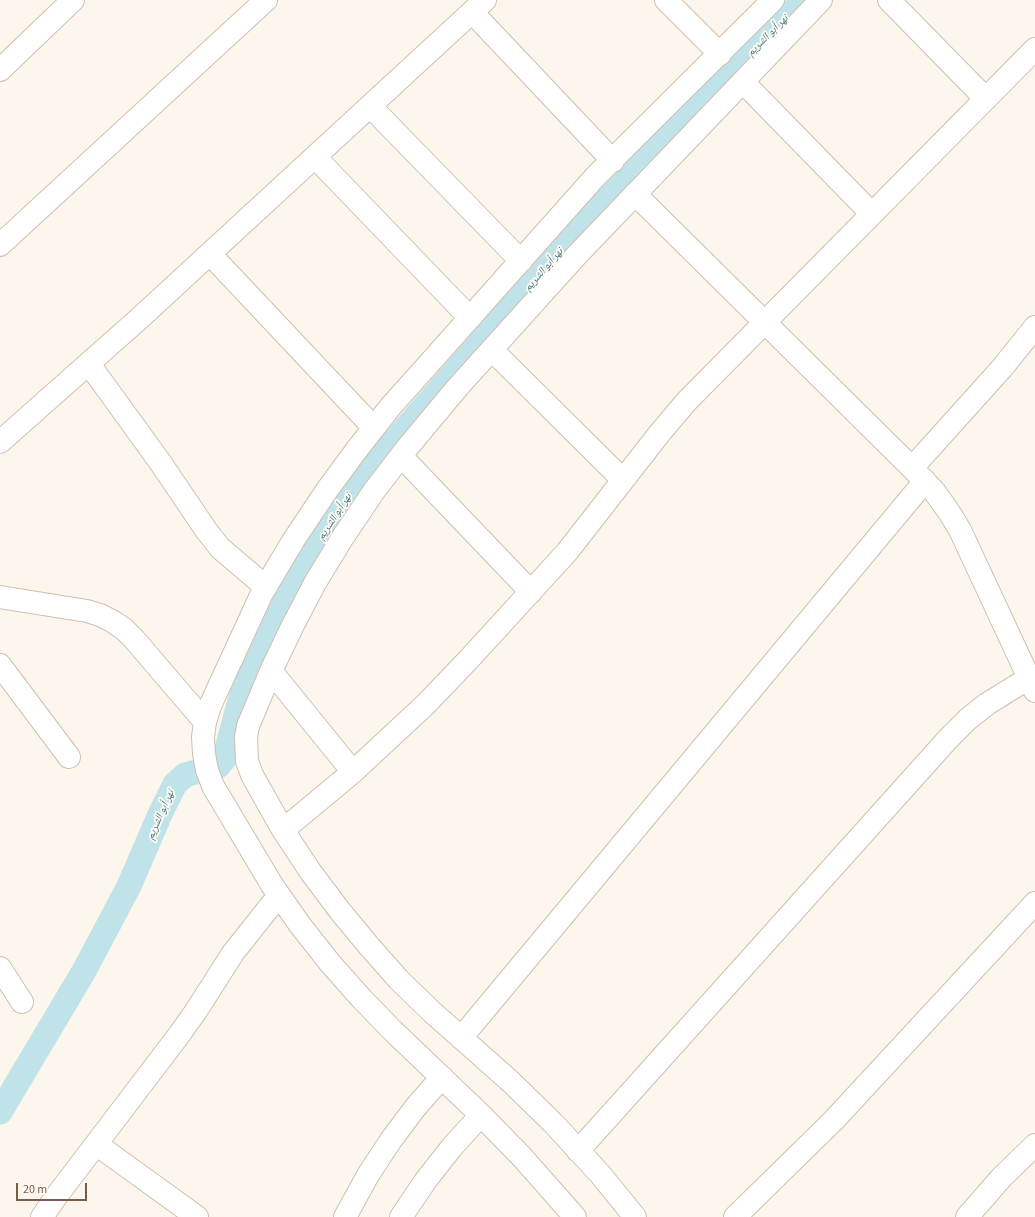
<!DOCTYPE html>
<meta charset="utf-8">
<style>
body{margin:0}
#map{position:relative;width:1035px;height:1217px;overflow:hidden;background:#fdf6ec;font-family:"Source Sans 3",sans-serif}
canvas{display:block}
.scale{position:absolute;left:16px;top:1183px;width:71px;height:18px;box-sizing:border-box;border:2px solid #7a5c4d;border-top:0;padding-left:5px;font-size:12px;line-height:14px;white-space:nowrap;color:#7a5c4d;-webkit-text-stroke:3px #fffaf3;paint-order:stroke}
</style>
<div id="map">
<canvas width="1035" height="1217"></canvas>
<div class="scale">20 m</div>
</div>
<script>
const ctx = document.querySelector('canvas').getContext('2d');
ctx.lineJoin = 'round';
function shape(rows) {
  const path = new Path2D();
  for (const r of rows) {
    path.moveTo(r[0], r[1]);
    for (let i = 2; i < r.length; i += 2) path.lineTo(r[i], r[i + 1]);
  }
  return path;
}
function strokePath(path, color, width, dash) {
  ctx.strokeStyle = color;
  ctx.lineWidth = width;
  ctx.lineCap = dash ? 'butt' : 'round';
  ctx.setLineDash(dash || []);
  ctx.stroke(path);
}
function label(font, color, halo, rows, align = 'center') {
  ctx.font = font + ' "Source Sans 3","Noto Naskh Arabic",sans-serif';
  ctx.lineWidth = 3.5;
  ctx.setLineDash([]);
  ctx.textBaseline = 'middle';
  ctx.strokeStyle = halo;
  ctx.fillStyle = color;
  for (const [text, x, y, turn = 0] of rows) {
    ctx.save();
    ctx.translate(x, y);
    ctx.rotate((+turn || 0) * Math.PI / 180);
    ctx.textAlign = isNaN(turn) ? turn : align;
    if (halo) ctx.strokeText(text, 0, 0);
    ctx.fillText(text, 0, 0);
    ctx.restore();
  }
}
strokePath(shape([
 [0,1112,84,971,129,886,161,812,175,784,185,775,218,766,224,759,254,650,284,597,348,494,592,215,804,0]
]), '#bfe3e8', 25);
const street = shape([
 [666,0,720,54],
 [889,0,986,99],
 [472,12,613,161],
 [0,70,73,0],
 [743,82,872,214],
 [370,106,521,261],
 [315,157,470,318],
 [635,194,912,468,934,491,949,512,960,530,1035,691],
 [0,245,266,0],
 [210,254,374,428],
 [492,350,623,480],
 [89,364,160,462,206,530,220,548,266,587],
 [0,442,141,317,485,0],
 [401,456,531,592],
 [912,468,1002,368,1035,327],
 [0,597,87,611,100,615,112,621,124,629,134,639,205,722],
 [0,665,69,757],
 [271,671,353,772],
 [283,830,353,772,426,704,470,658,567,552,659,434,686,402,1035,49],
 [0,968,22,1002],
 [461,1038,925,481],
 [96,1144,197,1217],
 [578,1151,948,739,968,719,987,704,1029,678],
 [42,1217,58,1194,179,1035,196,1011,233,953,279,895],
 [345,1217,368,1175,391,1140,415,1108,442,1077],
 [401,1217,426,1180,452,1147,481,1115],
 [575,1217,522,1157,481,1115,393,1031,361,998,330,963,300,925,272,885,213,786,207,770,204,754,203,737,205,722,210,706,262,593,293,541,327,490,358,448,391,406,426,367,595,177,773,0],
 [635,1217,600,1174,554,1124,511,1082,432,1012,399,980,369,946,340,911,310,871,283,830,252,775,247,761,246,737,248,726,271,671,292,627,315,583,343,537,374,491,407,448,457,388,576,256,821,0],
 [735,1217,833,1121,1035,903],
 [967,1217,1002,1177,1035,1145]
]);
strokePath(street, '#d1beb0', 24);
strokePath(street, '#fff', 22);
label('italic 11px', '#437c86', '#fffaf3', [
 ["نهر أبو الشريم",768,36,-45],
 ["نهر أبو الشريم",544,270,-49],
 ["نهر أبو الشريم",335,517,-57],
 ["نهر أبو الشريم",161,815,-66]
]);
</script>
